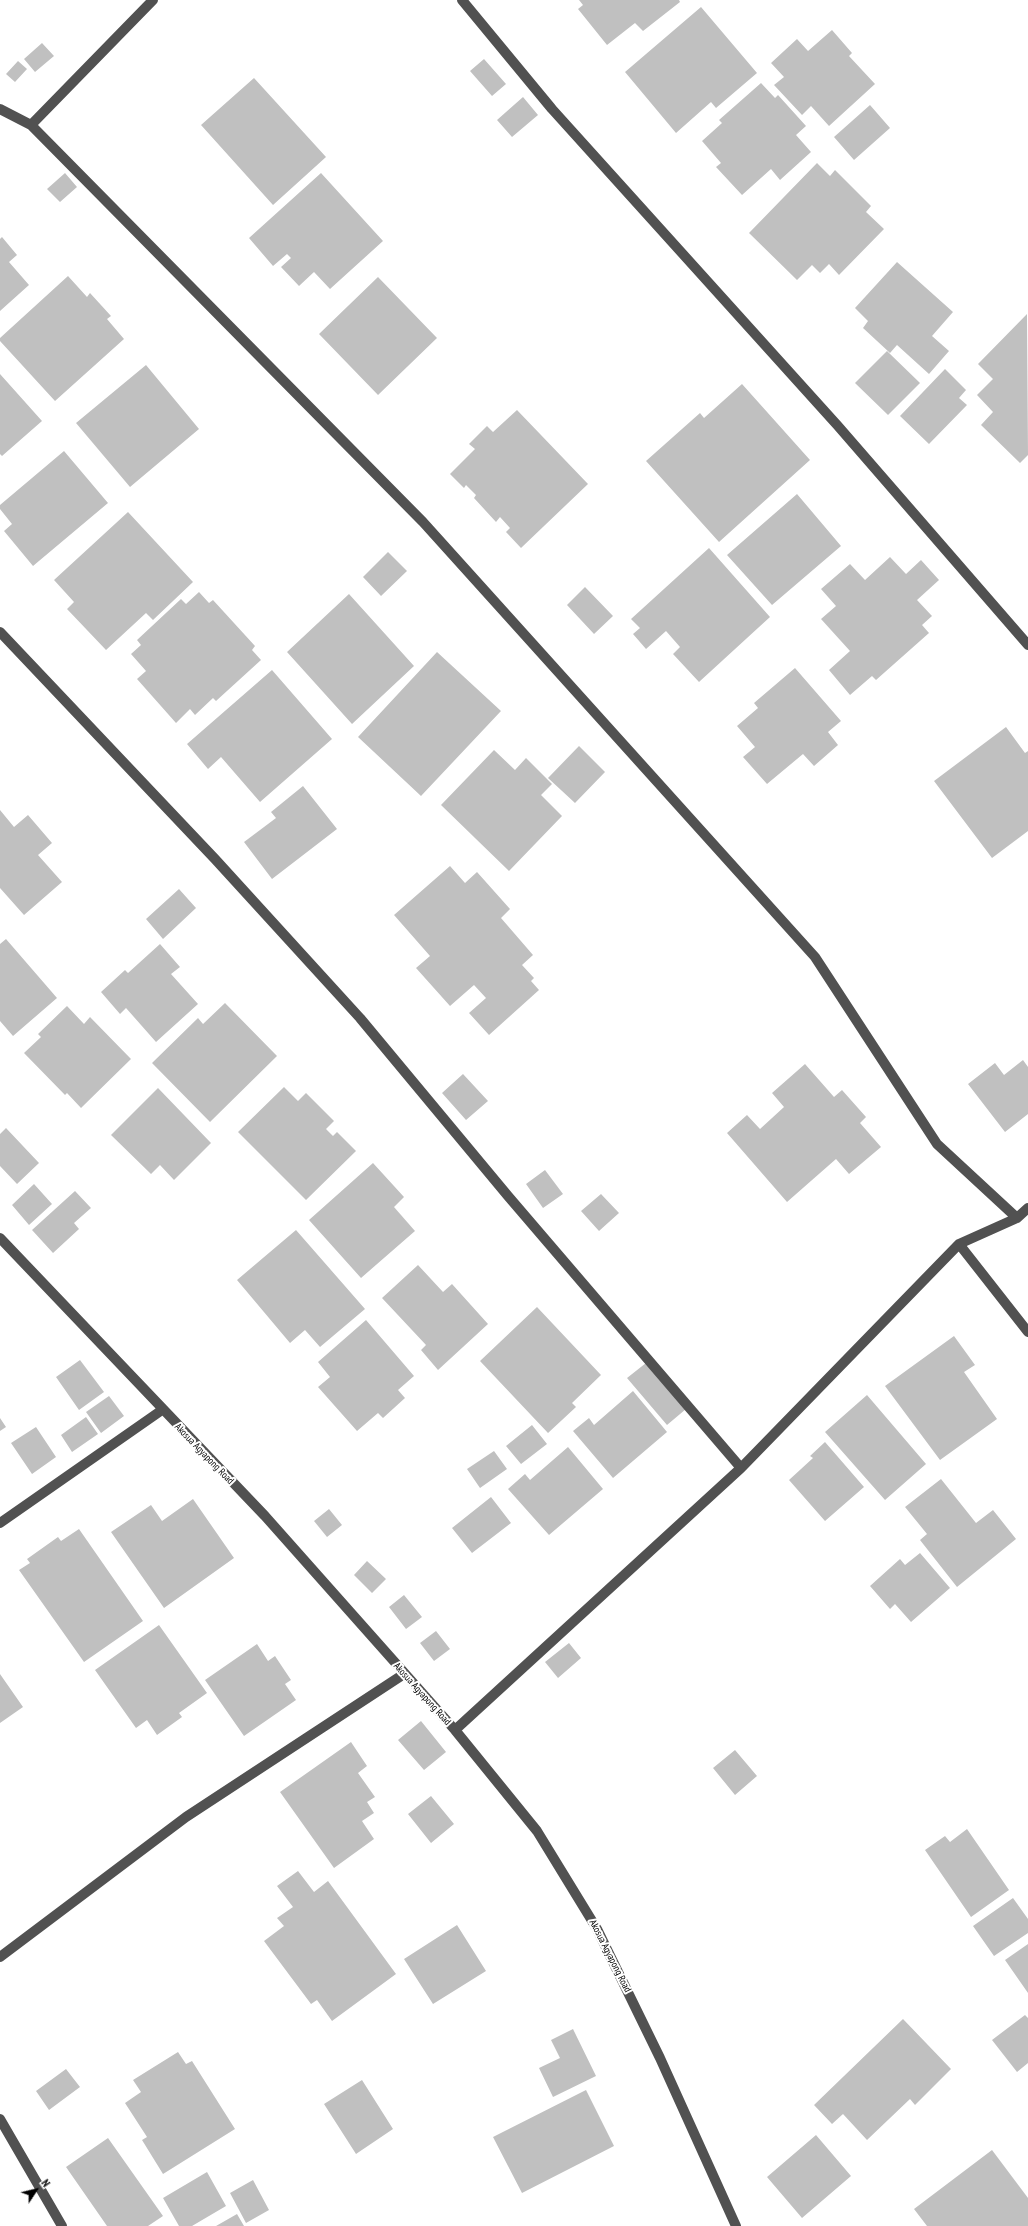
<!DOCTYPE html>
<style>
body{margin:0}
#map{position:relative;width:1028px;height:2226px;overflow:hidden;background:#fff;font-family:"PT Sans Narrow",sans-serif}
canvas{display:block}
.north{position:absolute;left:16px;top:2170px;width:40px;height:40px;-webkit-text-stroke:3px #fff;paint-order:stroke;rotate:55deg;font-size:11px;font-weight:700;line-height:16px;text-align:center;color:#000}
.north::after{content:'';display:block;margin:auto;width:14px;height:18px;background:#000;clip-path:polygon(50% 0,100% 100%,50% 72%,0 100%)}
</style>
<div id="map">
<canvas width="1028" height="2226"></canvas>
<div class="north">N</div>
</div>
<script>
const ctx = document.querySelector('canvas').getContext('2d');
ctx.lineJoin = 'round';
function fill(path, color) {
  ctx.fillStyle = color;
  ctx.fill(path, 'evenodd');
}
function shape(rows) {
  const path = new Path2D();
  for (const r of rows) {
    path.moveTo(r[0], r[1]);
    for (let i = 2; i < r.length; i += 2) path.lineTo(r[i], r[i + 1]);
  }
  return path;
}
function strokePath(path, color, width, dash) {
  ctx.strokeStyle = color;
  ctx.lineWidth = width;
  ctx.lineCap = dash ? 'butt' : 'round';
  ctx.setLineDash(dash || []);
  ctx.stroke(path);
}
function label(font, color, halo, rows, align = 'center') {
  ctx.font = font + ' "PT Sans Narrow",sans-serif';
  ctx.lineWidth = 4;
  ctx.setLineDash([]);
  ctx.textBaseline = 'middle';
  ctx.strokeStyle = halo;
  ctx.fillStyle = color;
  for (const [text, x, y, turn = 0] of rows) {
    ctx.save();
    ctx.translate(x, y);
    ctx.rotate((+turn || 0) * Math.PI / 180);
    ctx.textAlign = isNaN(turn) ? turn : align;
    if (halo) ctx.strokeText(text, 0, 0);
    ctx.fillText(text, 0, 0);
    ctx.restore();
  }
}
fill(shape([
 [579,0,679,0,680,2,643,31,635,23,607,45,578,9,583,5],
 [701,7,757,73,716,108,711,102,676,133,625,72],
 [832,30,852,53,849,56,875,84,829,126,811,106,802,115,774,85,784,77,771,63,797,39,808,51],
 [42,43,54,56,35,72,24,59],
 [484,59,506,84,492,96,470,71],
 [18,61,27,69,15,82,6,74],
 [254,78,326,157,273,205,201,125],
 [761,83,775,98,778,95,806,126,796,135,811,152,780,180,771,169,742,195,716,167,721,163,702,141,722,123,719,120],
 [523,97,538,115,512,137,497,120],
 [870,105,890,128,854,160,834,137],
 [817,163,830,176,835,170,871,206,866,212,884,229,839,275,829,264,820,273,812,265,797,280,749,233],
 [65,173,77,187,60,202,47,189],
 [321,173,383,241,330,289,314,272,299,286,281,267,291,258,287,254,273,266,249,238],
 [2,237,17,255,9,262,29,285,0,311,0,239],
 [897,262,953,312,932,336,949,351,929,374,897,345,890,353,863,328,868,321,855,308],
 [68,276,87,297,90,293,111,316,107,319,124,339,55,401,0,341,0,338],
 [378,277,437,338,378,395,319,334],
 [1027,314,1028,455,1020,463,981,425,993,412,977,395,993,379,978,364],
 [887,351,920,383,888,415,855,383],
 [146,365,199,429,130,487,76,423],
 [945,369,966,390,959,398,967,405,929,444,900,416],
 [0,374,42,421,2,456,0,454],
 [742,384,810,460,719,542,646,461,700,413,704,418],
 [517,410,588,484,521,548,506,532,510,528,500,517,496,522,474,498,476,495,466,485,464,488,450,474,475,449,469,444,487,426,493,432],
 [64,451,108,503,33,566,4,531,12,524,0,509,0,505],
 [797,494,841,546,772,605,727,555],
 [128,512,193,582,153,620,146,613,106,650,67,609,74,602,54,580],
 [709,548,770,617,699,682,673,654,680,647,666,631,646,649,633,634,640,628,631,619],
 [388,552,407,571,381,596,363,577],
 [890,557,906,574,921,560,939,580,917,600,932,616,922,625,929,633,876,680,872,676,850,695,829,670,850,651,821,619,836,606,821,589,850,564,865,580],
 [585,587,613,616,594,634,567,605],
 [199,592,209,603,213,600,255,646,252,650,261,660,216,701,213,698,195,715,190,709,176,723,137,679,146,671,131,654,141,645,137,640,181,599,186,604],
 [349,594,414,666,352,724,287,652],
 [437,652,501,711,421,796,358,737],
 [795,668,841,721,828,732,838,745,814,766,803,754,767,784,743,757,755,747,737,726,758,708,754,703],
 [272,670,332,739,260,802,221,757,208,769,187,744],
 [1006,727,1025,753,1028,751,1028,831,992,858,934,781],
 [579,746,605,772,575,803,548,778],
 [494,750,515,770,526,758,552,784,541,795,562,816,509,871,441,805],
 [303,786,337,829,272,879,244,842,276,818,271,812],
 [0,810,14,827,28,815,52,843,38,855,62,882,24,915,0,888],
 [450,866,465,883,477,872,510,909,501,918,533,955,522,965,534,978,531,981,539,990,489,1035,469,1013,486,998,474,985,450,1006,416,968,430,956,394,915],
 [179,889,196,908,163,939,146,919],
 [6,939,57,998,13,1036,0,1021,0,944],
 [160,944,180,967,171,974,198,1004,156,1042,126,1008,120,1014,101,992,125,970,128,973],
 [225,1003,277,1056,210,1122,152,1063,198,1018,203,1024],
 [67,1006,84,1024,90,1017,131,1059,81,1108,67,1093,65,1095,24,1053,41,1037,38,1034],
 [1023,1060,1028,1067,1028,1114,1005,1132,968,1084,995,1063,1004,1075],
 [805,1064,834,1097,842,1090,866,1117,860,1123,881,1147,849,1174,836,1159,787,1202,727,1133,747,1115,760,1129,784,1107,772,1093],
 [463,1074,488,1101,466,1120,442,1093],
 [284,1087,298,1101,306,1093,334,1121,326,1129,333,1136,337,1132,356,1151,306,1200,238,1132],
 [158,1088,211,1143,174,1180,160,1165,151,1174,111,1135],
 [6,1128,39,1163,17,1184,0,1166,0,1134],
 [373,1163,404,1197,394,1207,415,1231,361,1278,309,1220],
 [545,1170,563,1194,543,1208,526,1184],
 [34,1184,52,1204,29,1225,12,1205],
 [75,1191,91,1208,74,1223,79,1229,53,1253,32,1230],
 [601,1194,619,1213,599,1231,581,1211],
 [296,1230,365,1309,320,1347,305,1330,290,1343,237,1280],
 [418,1265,443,1292,452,1284,488,1324,438,1370,421,1350,426,1345,382,1298],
 [537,1307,601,1375,572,1403,576,1407,548,1433,480,1361],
 [366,1320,414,1376,398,1390,405,1398,383,1418,378,1413,357,1431,318,1387,330,1377,318,1362],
 [954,1336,975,1365,964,1372,997,1419,940,1460,885,1386],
 [80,1360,104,1392,79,1410,56,1377],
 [646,1363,686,1409,667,1425,627,1378],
 [633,1391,667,1432,613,1478,573,1431,589,1418,594,1425],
 [867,1395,926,1464,885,1500,825,1432],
 [109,1396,124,1416,101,1433,86,1412],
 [86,1417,98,1434,72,1452,61,1435],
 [0,1418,6,1427,0,1431],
 [532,1425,547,1444,521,1464,506,1446],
 [36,1427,56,1457,32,1474,11,1443],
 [825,1442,864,1487,825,1521,789,1480,813,1458,810,1456],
 [568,1447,603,1489,549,1535,508,1489,525,1474,530,1480],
 [494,1451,507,1469,480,1488,467,1469],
 [941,1479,976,1523,993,1510,1016,1539,957,1587,920,1540,927,1534,905,1507],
 [491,1497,511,1523,472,1553,452,1528],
 [193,1499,234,1558,164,1608,111,1532,151,1505,162,1521],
 [329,1509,342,1525,327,1537,314,1521],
 [79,1529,143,1621,84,1662,19,1570,30,1563,27,1559,58,1537,61,1541],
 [920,1553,950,1588,911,1622,895,1604,890,1609,870,1586,900,1559,905,1565],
 [367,1561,386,1579,372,1593,354,1575],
 [404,1595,422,1617,406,1629,389,1607],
 [159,1625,207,1693,179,1713,182,1717,157,1735,147,1720,136,1728,95,1670],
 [436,1631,450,1649,434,1661,420,1643],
 [569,1643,581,1658,558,1678,545,1662],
 [257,1644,268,1661,275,1656,291,1680,285,1684,296,1700,244,1736,205,1680],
 [0,1674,23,1707,0,1723],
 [421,1721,446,1752,424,1770,398,1740],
 [351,1742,367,1766,358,1773,375,1797,367,1802,374,1813,362,1821,374,1839,334,1868,280,1792],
 [735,1750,757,1776,735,1795,713,1768],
 [431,1796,454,1824,431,1843,408,1814],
 [967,1829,1009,1890,971,1917,925,1850,945,1836,950,1842],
 [298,1871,314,1892,328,1881,396,1974,332,2021,317,2000,311,2004,264,1941,284,1926,277,1918,293,1907,277,1886],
 [1013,1898,1028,1919,1028,1933,994,1956,973,1926],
 [457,1925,486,1971,433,2004,404,1959],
 [1028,1944,1028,1993,1005,1960],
 [1025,2015,1028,2018,1028,2063,1017,2072,992,2040],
 [903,2019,951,2069,915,2105,910,2099,867,2140,843,2114,832,2124,814,2105],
 [573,2029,596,2076,553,2097,539,2068,560,2058,551,2040],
 [178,2052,186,2064,192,2061,235,2129,163,2174,142,2140,147,2137,125,2103,141,2092,133,2080],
 [66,2069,80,2087,49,2110,36,2091],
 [362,2080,393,2129,356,2154,324,2104],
 [586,2090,614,2146,522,2193,493,2137],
 [816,2135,851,2176,802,2218,767,2177],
 [108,2138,163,2216,148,2226,107,2226,66,2167],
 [992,2150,1028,2198,1028,2226,927,2226,914,2209],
 [207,2172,226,2206,192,2226,179,2226,163,2198],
 [253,2180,269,2210,246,2223,230,2193],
 [237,2214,244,2226,216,2226]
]), '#c0c0c0');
strokePath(shape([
 [462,0,552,109,838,426,1028,645],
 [0,109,31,125,423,522,815,957,937,1144,1017,1218],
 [31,125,153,0],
 [0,632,215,859,360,1018,508,1196,741,1468],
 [0,1238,265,1516,455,1730,537,1831,597,1929,660,2058,736,2226],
 [959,1244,1028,1332],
 [0,1523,162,1410],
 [455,1730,741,1468,959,1244,1017,1218,1028,1208],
 [0,1957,186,1817,404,1674],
 [0,2119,62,2226]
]), '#515151', 10);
label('10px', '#000', '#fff', [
 ["Akosua Agyapong Road",204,1454,46],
 ["Akosua Agyapong Road",422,1694,48],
 ["Akosua Agyapong Road",610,1956,63]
]);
</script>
